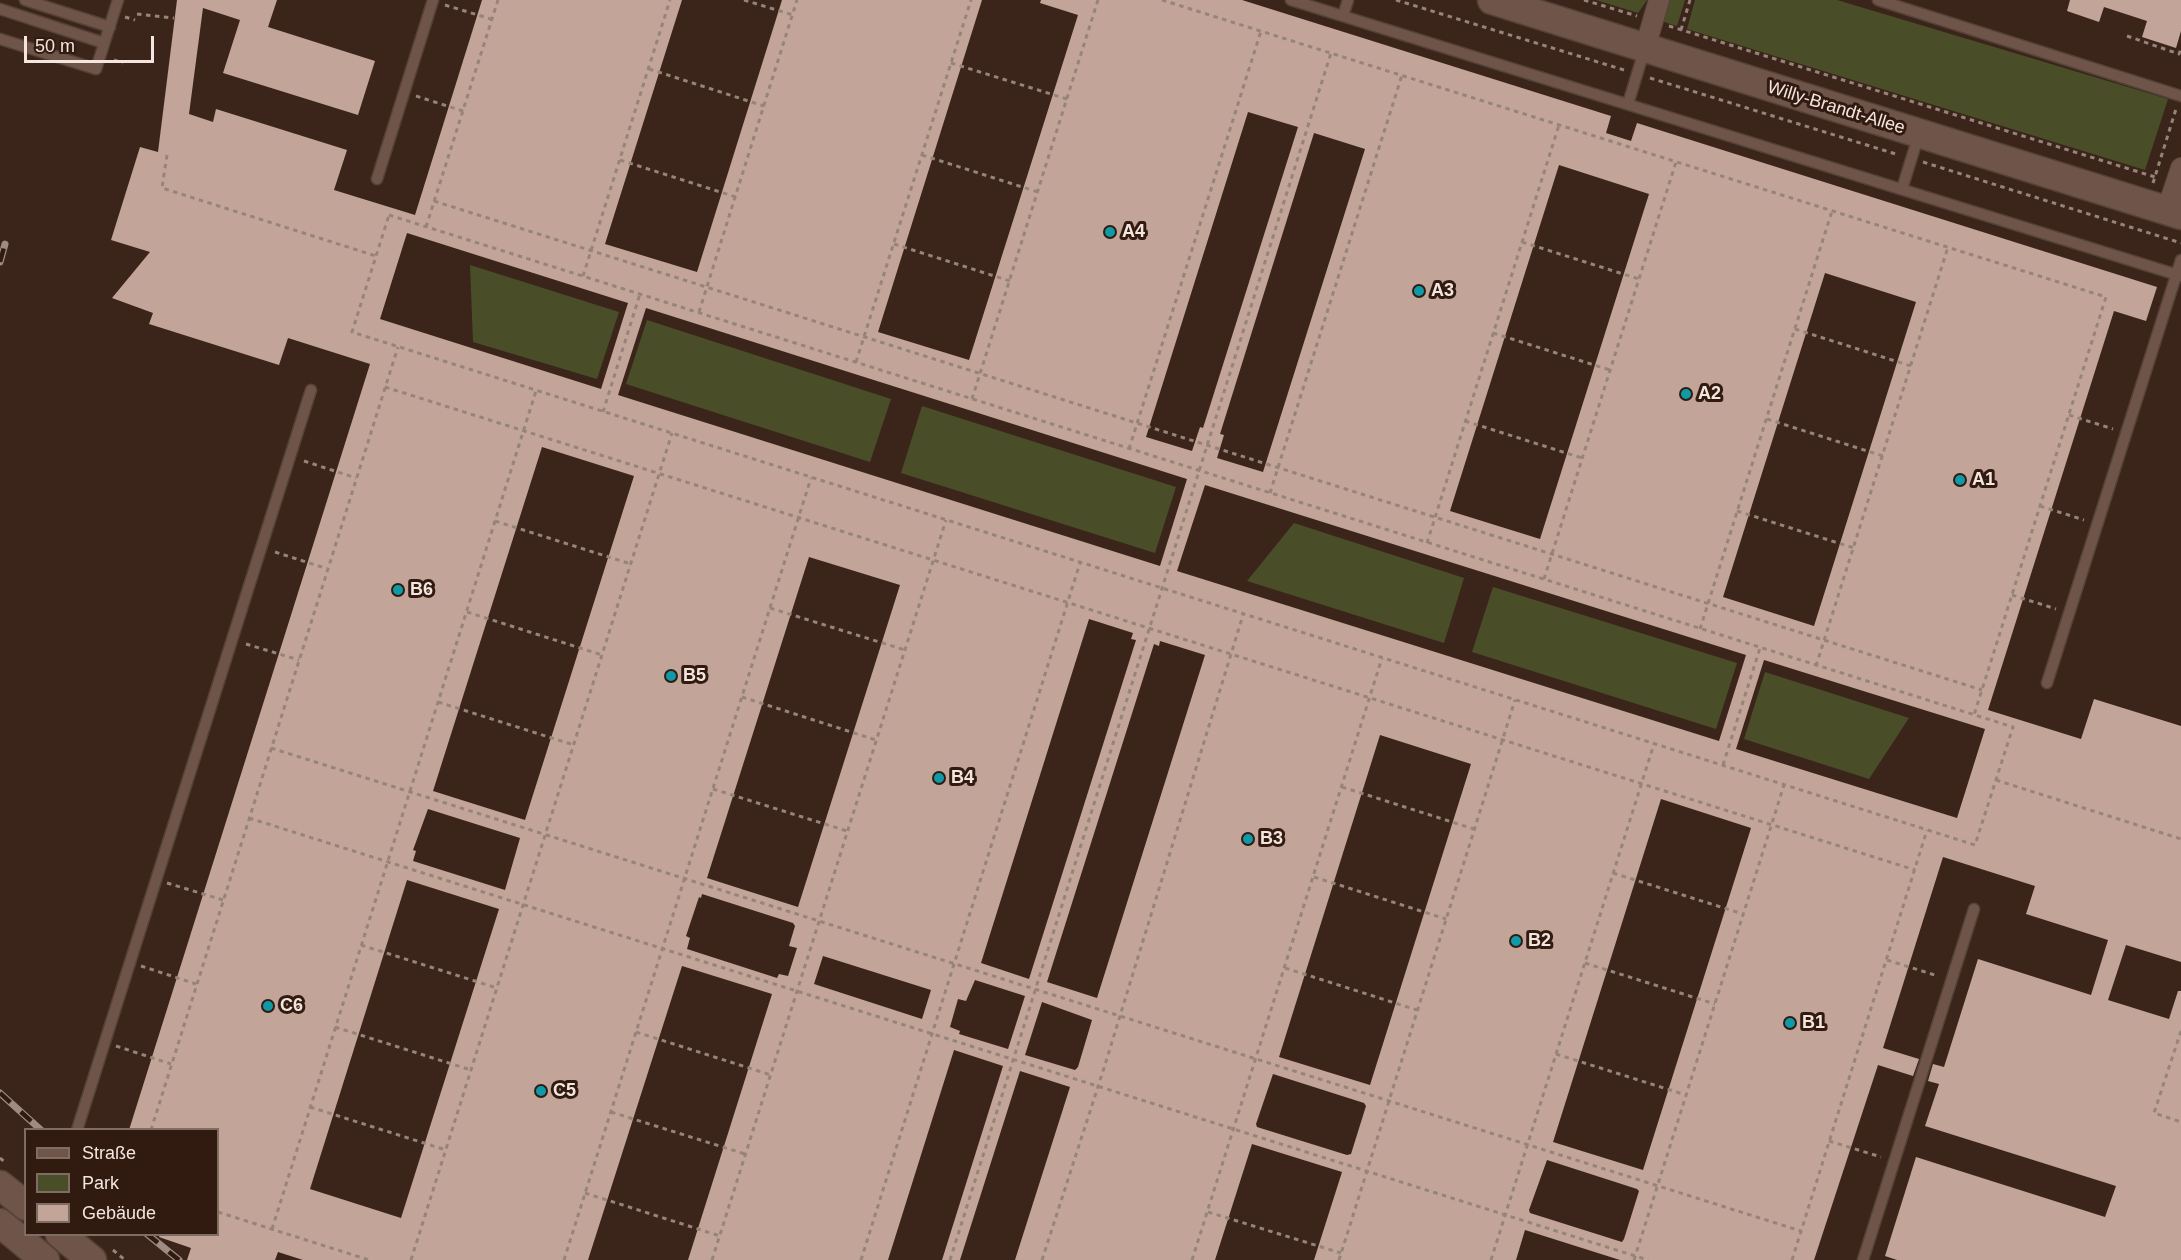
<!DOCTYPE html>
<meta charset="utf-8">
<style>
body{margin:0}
#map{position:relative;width:2181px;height:1260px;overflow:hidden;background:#3b251b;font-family:Arial,sans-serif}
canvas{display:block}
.legend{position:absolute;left:24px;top:1128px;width:195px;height:108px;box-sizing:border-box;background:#311b11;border:2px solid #7f6c63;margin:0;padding:8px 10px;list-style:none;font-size:18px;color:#f4e5de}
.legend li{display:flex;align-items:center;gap:12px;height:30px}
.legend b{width:30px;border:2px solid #7f6c63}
.scale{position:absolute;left:24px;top:36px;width:130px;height:27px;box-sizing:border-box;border:3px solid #f4e5de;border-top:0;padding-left:8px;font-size:18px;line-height:21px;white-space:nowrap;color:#f4e5de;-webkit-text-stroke:4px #311b11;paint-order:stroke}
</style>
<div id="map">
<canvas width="2181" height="1260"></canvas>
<ul class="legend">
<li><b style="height:8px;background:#6f5549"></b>Straße</li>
<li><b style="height:16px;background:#494e29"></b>Park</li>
<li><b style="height:16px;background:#c2a598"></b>Gebäude</li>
</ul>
<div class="scale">50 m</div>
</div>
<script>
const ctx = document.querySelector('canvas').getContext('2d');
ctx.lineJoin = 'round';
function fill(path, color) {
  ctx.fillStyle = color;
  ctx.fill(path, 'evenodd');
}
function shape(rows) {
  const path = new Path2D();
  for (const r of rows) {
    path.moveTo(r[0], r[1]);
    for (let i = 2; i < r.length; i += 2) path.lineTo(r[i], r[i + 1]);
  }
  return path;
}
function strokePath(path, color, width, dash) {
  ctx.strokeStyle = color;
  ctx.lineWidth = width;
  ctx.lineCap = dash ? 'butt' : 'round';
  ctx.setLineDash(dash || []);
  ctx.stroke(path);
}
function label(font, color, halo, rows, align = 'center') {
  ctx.font = font + ' Arial,sans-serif';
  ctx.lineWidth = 6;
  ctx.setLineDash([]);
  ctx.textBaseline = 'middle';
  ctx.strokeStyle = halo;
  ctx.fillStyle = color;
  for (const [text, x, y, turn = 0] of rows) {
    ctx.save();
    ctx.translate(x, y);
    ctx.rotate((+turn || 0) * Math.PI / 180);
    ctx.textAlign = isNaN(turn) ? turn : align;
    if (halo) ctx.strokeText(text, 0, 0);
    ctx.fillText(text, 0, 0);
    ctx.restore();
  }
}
fill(shape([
 [1596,0,1647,0,1638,13],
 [1666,0,1685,0,1677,26,1661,21],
 [1695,0,1837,0,2168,99,2145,170,1687,29],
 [470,265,619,312,597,379,473,342],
 [647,320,891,399,870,462,626,384],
 [922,406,1176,487,1155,553,901,473],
 [1294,523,1464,578,1444,643,1247,581],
 [1493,587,1737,663,1716,729,1472,652],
 [1765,672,1909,718,1869,779,1744,739]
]), '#494e29');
fill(shape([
 [177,0,277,0,268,27,375,61,358,115,223,73,240,20,203,8,189,114,213,122,216,109,347,150,334,190,415,215,482,0,682,0,605,244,697,272,782,0,982,0,878,332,969,360,1078,15,1040,3,1041,0,1242,0,1611,116,1606,133,1631,141,1637,123,2157,287,2146,321,2114,311,1988,710,2081,739,2094,699,2181,726,2181,962,2126,945,2108,1000,2169,1019,2178,991,2181,991,2181,1260,1897,1260,1885,1256,1916,1157,2105,1217,2116,1186,1925,1126,1939,1084,1928,1081,1933,1064,1944,1067,1978,959,2091,995,2108,940,2026,914,2035,886,1943,857,1883,1048,1919,1059,1913,1076,1878,1065,1814,1260,1620,1260,1525,1230,1516,1260,1314,1260,1342,1172,1252,1144,1215,1260,1015,1260,1070,1087,1020,1071,960,1260,942,1260,1003,1066,954,1050,888,1260,688,1260,772,994,682,966,588,1260,303,1260,278,1252,275,1260,187,1260,191,1248,159,1237,160,1234,218,1234,218,1130,129,1130,370,364,288,338,279,365,149,324,153,313,112,298,150,252,111,240,140,147,158,152],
 [1248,112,1298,127,1203,428,1200,427,1192,451,1146,437],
 [1314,133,1365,149,1263,472,1217,458,1224,435,1220,434],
 [1559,165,1649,194,1540,539,1450,511],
 [407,233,628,303,601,389,380,319],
 [1825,273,1916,302,1814,626,1723,597],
 [646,308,1187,479,1160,566,618,395],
 [542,447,634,476,525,820,433,791],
 [1205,485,1746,655,1719,741,1177,571],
 [809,557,900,585,798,907,707,878],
 [1089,619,1133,633,1131,639,1136,640,1029,979,981,963],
 [1160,641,1205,655,1097,998,1047,982,1154,644,1159,646],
 [1764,660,1985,729,1957,818,1736,749],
 [1380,735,1471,764,1370,1085,1279,1057],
 [1661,799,1751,828,1643,1170,1553,1142],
 [428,809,520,838,505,890,413,861,416,851,413,850],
 [407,880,499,909,401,1218,310,1189],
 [702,894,793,923,795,926,789,946,797,948,788,976,779,974,777,978,687,949,690,938,686,936,699,897,701,898],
 [823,956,931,990,922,1019,814,984],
 [975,980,1025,996,1008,1049,959,1034,960,1031,950,1027,958,999,966,1001],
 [1042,1002,1092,1020,1078,1067,1075,1070,1025,1055],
 [1273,1074,1364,1103,1366,1106,1351,1154,1347,1155,1257,1127,1256,1124],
 [1547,1160,1637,1189,1639,1191,1624,1239,1622,1242,1530,1213,1529,1210],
 [2070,0,2181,0,2181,31,2176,48,2142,37,2147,21,2104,7,2099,22,2067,11]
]), '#c2a598');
const service = shape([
 [25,0,110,27],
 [1291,0,2181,276],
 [1878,0,2181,96],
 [0,9,104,43],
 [1343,16,1348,0],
 [0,39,96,69,118,0],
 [1628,104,1645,48],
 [377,179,433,0],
 [1902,189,1919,134],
 [2047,683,2181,260],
 [77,1130,311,390],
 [1863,1260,1974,909]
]);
const minor = shape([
 [1645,48,1659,0],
 [2167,210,2181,168]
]);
const secondary = shape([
 [1492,0,2181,215],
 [0,1185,26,1206],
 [0,1223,45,1260],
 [60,1234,92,1260]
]);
strokePath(service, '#544239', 13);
strokePath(minor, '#544239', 22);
strokePath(secondary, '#544239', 31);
strokePath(shape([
 [744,0,793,15],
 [1162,0,2106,297,1974,715],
 [1396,0,1624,70],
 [1584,0,1637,16],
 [445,5,491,19],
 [137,14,174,18],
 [125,17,135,20],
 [1669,26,2155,177],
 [1681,30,1690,0],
 [2127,36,2179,54,2181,49],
 [114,60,123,63],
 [951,63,1067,99],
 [649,69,764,106],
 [1650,78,1899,155],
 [416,96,463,111],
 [167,155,162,188,376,256],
 [922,155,1038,192],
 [620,160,736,197],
 [1923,162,2181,243],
 [2153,183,2176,109],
 [434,201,1982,690],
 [389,215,2013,727,1975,845,352,332,389,215],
 [426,227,498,0],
 [1522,242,1639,279],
 [894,244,1010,281],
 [583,276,670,0],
 [699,312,797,0],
 [1795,329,1911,366],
 [1493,333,1610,370],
 [856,362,971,0],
 [385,387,1915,870],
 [972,399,1098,0],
 [603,412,640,294],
 [2069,415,2113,429],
 [1767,419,1883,456],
 [1465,421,1582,458],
 [1129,449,1261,31],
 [304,461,356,478],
 [1270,493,1402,75],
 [2040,506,2084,520],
 [1737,511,1854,548],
 [495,521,631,564],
 [1427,543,1559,125],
 [275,552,328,569],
 [1544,579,1676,162],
 [2012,595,2056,609],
 [770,608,905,650],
 [467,612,602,655],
 [1700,629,1832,211],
 [246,644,299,660],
 [1816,666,1948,247],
 [742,697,876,740],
 [438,702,574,745],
 [271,748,1801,1231],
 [1723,765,1760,648],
 [1996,780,2181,839],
 [1342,787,1474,829],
 [713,789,847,831],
 [249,818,1648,1260],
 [1613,873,1743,914],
 [1314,877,1446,919],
 [167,883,223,900],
 [361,945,497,988],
 [1887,960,1938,976],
 [1585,963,1715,1004],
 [141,966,196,984],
 [1285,968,1417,1010],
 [335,1027,471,1070],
 [2181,1031,2154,1113,2181,1122],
 [636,1032,771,1075],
 [116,1046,171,1064],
 [1556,1054,1686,1095],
 [310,1107,446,1150],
 [611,1112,745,1154],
 [151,1130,398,347],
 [1829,1141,1881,1157],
 [0,1158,6,1163],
 [585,1193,720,1236],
 [218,1212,369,1260],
 [1208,1212,1341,1253],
 [272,1229,536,391],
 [113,1250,125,1260],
 [411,1260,672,433],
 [564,1260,811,478],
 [712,1260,946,520],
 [861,1260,1080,563],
 [950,1260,1331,53],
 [1042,1260,1104,1068,1243,615],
 [1192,1260,1382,658],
 [1339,1260,1515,700],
 [1491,1260,1654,744],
 [1634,1260,1784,785],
 [1792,1260,1927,830]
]), '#96847b', 3, [4.5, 4.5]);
strokePath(service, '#6f5549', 10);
strokePath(minor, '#6f5549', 20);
strokePath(secondary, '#6f5549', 28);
const rail = shape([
 [0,262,5,244],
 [0,1093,41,1130],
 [147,1234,179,1260]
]);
strokePath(rail, '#9e8b83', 7);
strokePath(rail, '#311b11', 4.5, [14]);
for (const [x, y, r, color] of [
 [1110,232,6,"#0f9aa8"],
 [1419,291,6,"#0f9aa8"],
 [1686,394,6,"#0f9aa8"],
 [1960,480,6,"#0f9aa8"],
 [398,590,6,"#0f9aa8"],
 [671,676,6,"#0f9aa8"],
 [939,778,6,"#0f9aa8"],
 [1248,839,6,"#0f9aa8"],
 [1516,941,6,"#0f9aa8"],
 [268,1006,6,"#0f9aa8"],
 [1790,1023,6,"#0f9aa8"],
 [541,1091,6,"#0f9aa8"]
]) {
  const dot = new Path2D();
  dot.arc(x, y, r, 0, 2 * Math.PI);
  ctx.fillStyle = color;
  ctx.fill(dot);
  strokePath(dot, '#311b11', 2);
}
label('18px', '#f4e5de', '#311b11', [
 ["Willy-Brandt-Allee",1836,108,17]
]);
label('bold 18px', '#f4e5de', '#311b11', [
 ["A4",1122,232],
 ["A3",1431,291],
 ["A2",1698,394],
 ["A1",1972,480],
 ["B6",410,590],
 ["B5",683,676],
 ["B4",951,778],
 ["B3",1260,839],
 ["B2",1528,941],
 ["C6",280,1006],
 ["B1",1802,1023],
 ["C5",553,1091]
], 'left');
</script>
